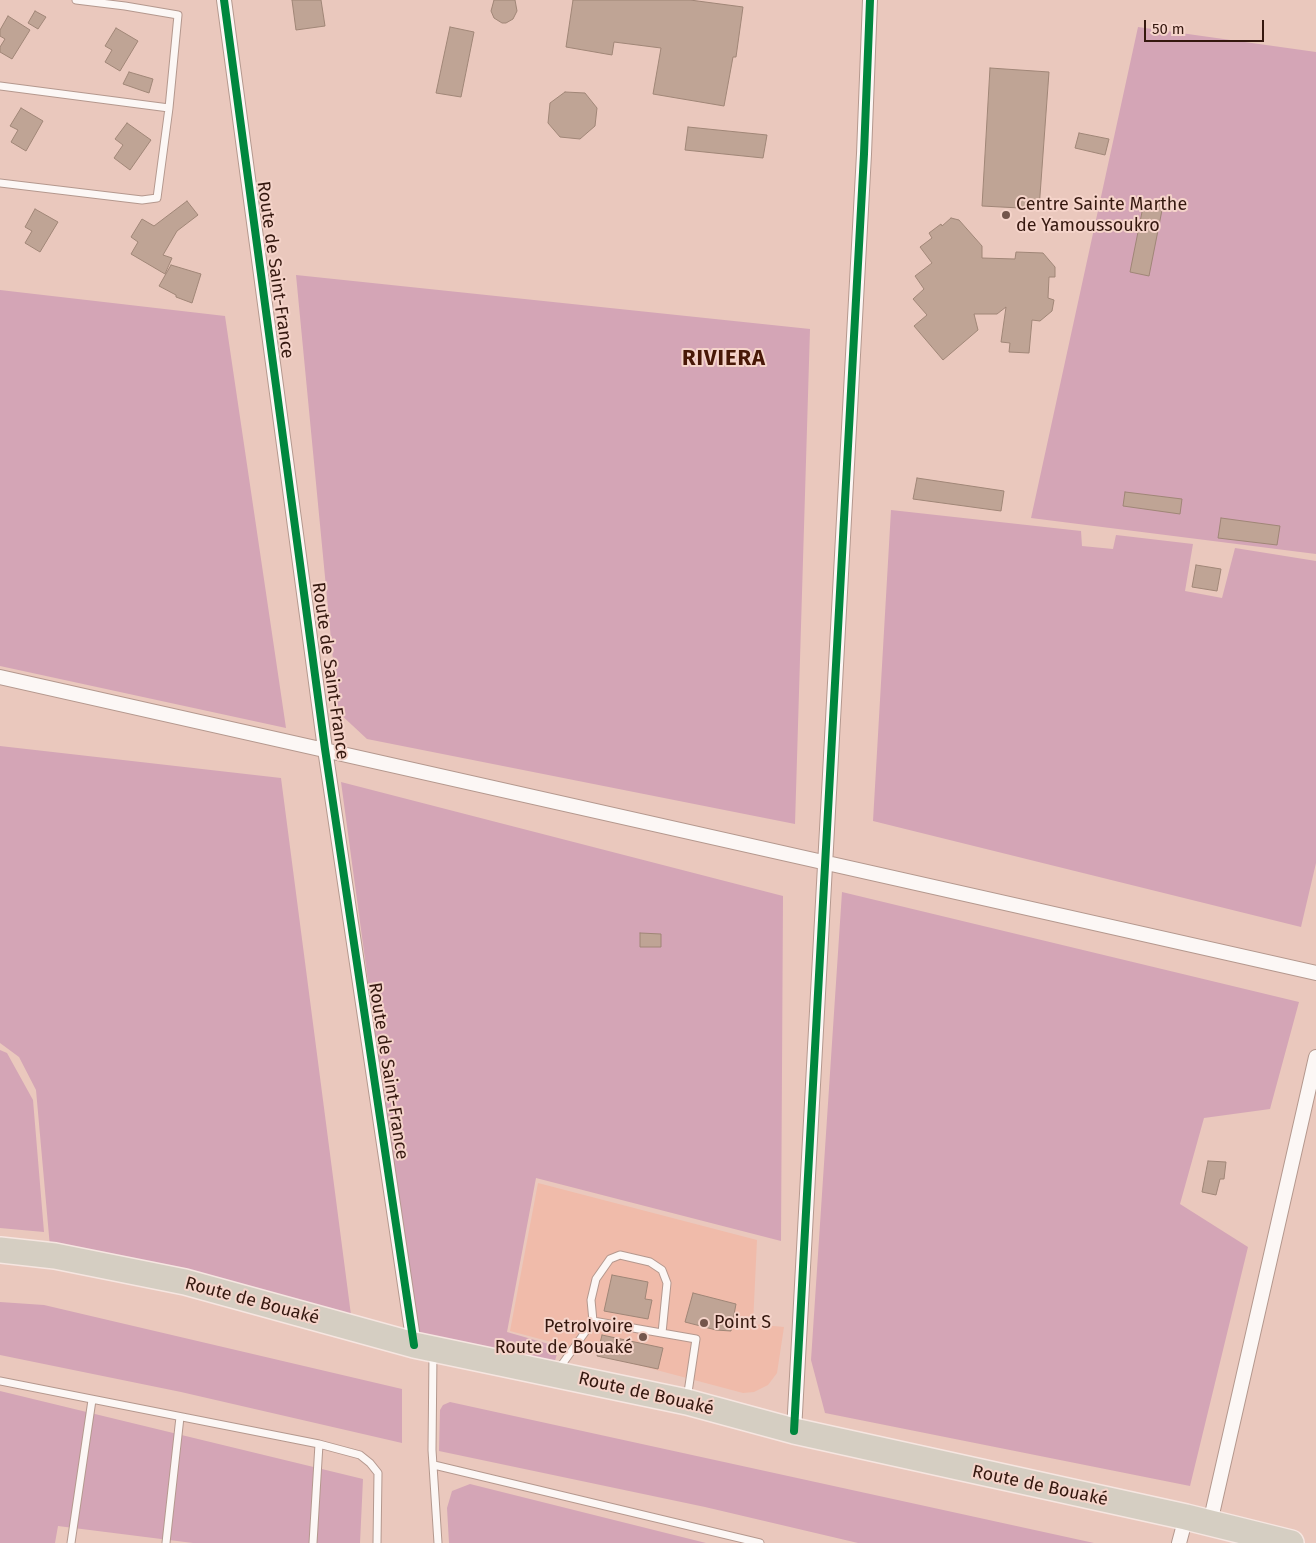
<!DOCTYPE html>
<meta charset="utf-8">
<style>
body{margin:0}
#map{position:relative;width:1316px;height:1543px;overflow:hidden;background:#eac8bd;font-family:"Fira Sans",sans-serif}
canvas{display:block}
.scale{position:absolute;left:1144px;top:20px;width:120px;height:22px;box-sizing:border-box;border:2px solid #35180f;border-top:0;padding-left:6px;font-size:15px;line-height:18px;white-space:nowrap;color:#35180f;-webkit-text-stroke:4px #f5d4ca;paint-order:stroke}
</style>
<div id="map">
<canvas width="1316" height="1543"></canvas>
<div class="scale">50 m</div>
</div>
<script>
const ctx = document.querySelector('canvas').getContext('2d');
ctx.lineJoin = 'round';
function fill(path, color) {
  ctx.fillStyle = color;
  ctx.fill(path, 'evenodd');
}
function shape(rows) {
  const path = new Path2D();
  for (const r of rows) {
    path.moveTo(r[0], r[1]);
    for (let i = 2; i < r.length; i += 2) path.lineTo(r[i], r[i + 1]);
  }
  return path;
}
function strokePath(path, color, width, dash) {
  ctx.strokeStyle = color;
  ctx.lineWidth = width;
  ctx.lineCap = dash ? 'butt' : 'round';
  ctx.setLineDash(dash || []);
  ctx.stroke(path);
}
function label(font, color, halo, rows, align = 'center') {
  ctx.font = font + ' "Fira Sans",sans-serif';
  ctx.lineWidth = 4;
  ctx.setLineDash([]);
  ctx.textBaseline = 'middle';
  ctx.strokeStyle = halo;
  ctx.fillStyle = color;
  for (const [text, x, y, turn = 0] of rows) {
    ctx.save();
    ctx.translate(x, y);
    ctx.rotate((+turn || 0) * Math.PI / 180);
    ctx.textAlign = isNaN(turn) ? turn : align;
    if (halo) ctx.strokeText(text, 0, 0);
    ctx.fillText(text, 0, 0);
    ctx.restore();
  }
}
fill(shape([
 [538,1183,757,1240,753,1324,784,1327,777,1373,768,1385,754,1392,743,1393,510,1331]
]), '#f0bbaa');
fill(shape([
 [1138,27,1316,52,1316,554,1031,518],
 [296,275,810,329,795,824,367,739,338,712],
 [0,290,225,316,286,728,0,666],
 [891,510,1081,531,1082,546,1113,549,1116,535,1193,544,1185,591,1222,598,1235,548,1316,561,1316,863,1301,927,873,821],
 [0,746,281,778,351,1315,50,1247,36,1090,19,1057,0,1043],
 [341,782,783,896,781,1241,536,1178,507,1332,559,1347,552,1371,417,1343],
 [842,892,1299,1002,1270,1109,1204,1118,1180,1204,1248,1247,1190,1486,825,1413,811,1360],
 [0,1050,7,1053,33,1100,44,1232,0,1228],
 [0,1302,44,1305,402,1389,402,1443,181,1392,0,1355],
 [0,1391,363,1479,360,1543,193,1543,58,1526,55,1543,0,1543],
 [450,1402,1094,1543,858,1543,705,1507,439,1451,440,1410,443,1405],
 [470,1484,706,1543,449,1543,447,1508,452,1491]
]), '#d4a5b6');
const building = shape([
 [292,0,321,0,325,26,296,30,292,0],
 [494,0,515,0,517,11,513,19,506,23,502,23,494,18,491,11,494,0],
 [573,0,690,0,743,7,736,57,733,57,724,106,653,94,661,48,614,42,612,55,566,47,573,0],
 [35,11,46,17,38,29,28,23,35,11],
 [8,16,30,30,12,59,0,52,0,47,5,39,0,36,0,30,8,16],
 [450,27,474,32,461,97,436,93,450,27],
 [116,28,138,41,120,71,105,62,112,50,105,46,116,28],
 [990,68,1049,72,1039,209,982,206,990,68],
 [129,72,153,79,149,93,123,84,129,72],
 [565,92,585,93,597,108,595,126,580,139,560,137,548,123,550,103,565,92],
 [21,108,43,121,26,151,11,142,18,130,10,126,21,108],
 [127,123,151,140,130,170,114,158,123,145,115,139,127,123],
 [688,127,767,135,763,158,685,150,688,127],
 [1079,133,1109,139,1105,155,1075,148,1079,133],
 [187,201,198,215,177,231,163,255,172,258,165,274,131,254,138,242,131,237,142,219,154,226,187,201],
 [1144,202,1163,205,1149,276,1130,272,1144,202],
 [35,209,58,222,40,252,25,243,32,231,25,227,35,209],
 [951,218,959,220,982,246,982,258,1015,259,1016,252,1043,253,1055,267,1055,277,1049,277,1048,298,1054,300,1052,311,1040,321,1032,320,1029,353,1009,352,1010,343,1001,342,1006,307,997,314,974,314,978,330,943,360,914,326,927,315,913,299,924,289,915,276,932,263,920,247,932,238,929,233,941,224,942,226,951,218],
 [171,265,201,274,192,303,176,297,176,295,159,286,171,265],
 [917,478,1004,491,1001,511,913,499,917,478],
 [1125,492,1182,499,1180,514,1123,506,1125,492],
 [1221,518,1280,526,1277,545,1218,538,1221,518],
 [1196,565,1221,569,1217,591,1192,587,1196,565],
 [640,933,661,934,661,947,640,947,640,933],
 [1208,1161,1226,1162,1224,1179,1220,1179,1216,1195,1202,1192,1208,1161],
 [612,1275,648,1282,645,1299,652,1300,648,1319,604,1311,612,1275],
 [693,1293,736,1304,731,1331,716,1330,685,1322,693,1293],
 [602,1335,663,1348,658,1369,597,1356,602,1335]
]);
fill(building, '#bfa495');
strokePath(building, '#a08677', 1);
const lane = shape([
 [0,86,169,108],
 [0,183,142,200,157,198,169,108,178,15,125,6,76,0],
 [593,1321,591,1300,596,1279,610,1259,620,1255,650,1262,662,1270,667,1283,662,1333],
 [433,1354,432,1450,438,1543],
 [558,1370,593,1321,696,1339,687,1399],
 [0,1381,319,1444,360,1455,370,1463,378,1473,377,1543],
 [434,1465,760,1543],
 [71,1543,92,1400],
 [166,1543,180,1417],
 [313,1543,319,1444]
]);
const street = shape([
 [224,0,325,749,414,1345],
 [0,677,1316,973],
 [794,1431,864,154,870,0],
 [1210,1523,1316,1057],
 [1179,1543,1186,1517]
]);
const highway = shape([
 [0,1250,55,1256,185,1282,414,1345,687,1402,794,1431,1186,1517,1291,1543]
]);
strokePath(lane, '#b4988e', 9);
strokePath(street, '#b4988e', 16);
strokePath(highway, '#f6e6e1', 28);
strokePath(lane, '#fcf7f5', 7);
strokePath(street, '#fcf7f5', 14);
strokePath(highway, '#d5cec2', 25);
strokePath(shape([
 [224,0,325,749,414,1345],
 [794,1431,864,154,870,0]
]), '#00873e', 8);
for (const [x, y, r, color] of [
 [1006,215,5,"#74564c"],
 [704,1323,5,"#74564c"],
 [643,1337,5,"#74564c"]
]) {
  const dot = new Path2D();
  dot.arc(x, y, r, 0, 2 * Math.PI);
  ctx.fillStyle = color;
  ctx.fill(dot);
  strokePath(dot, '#f5d4ca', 2);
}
label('18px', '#35180f', '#f5d4ca', [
 ["Centre Sainte Marthe",1016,205],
 ["de Yamoussoukro",1016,226],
 ["Point S",714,1323],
 ["PetroIvoire",633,1327,"right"],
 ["Route de Bouaké",633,1348,"right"]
], 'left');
label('18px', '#35180f', '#f5d4ca', [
 ["Route de Saint-France",275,270,82],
 ["Route de Saint-France",330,671,82],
 ["Route de Saint-France",388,1071,81],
 ["Route de Bouaké",252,1301,15],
 ["Route de Bouaké",646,1394,13],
 ["Route de Bouaké",1040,1486,12]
]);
ctx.letterSpacing = '1px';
label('bold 22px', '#481807', '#f5d4ca', [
 ["RIVIERA",724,359]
]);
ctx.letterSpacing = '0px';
</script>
